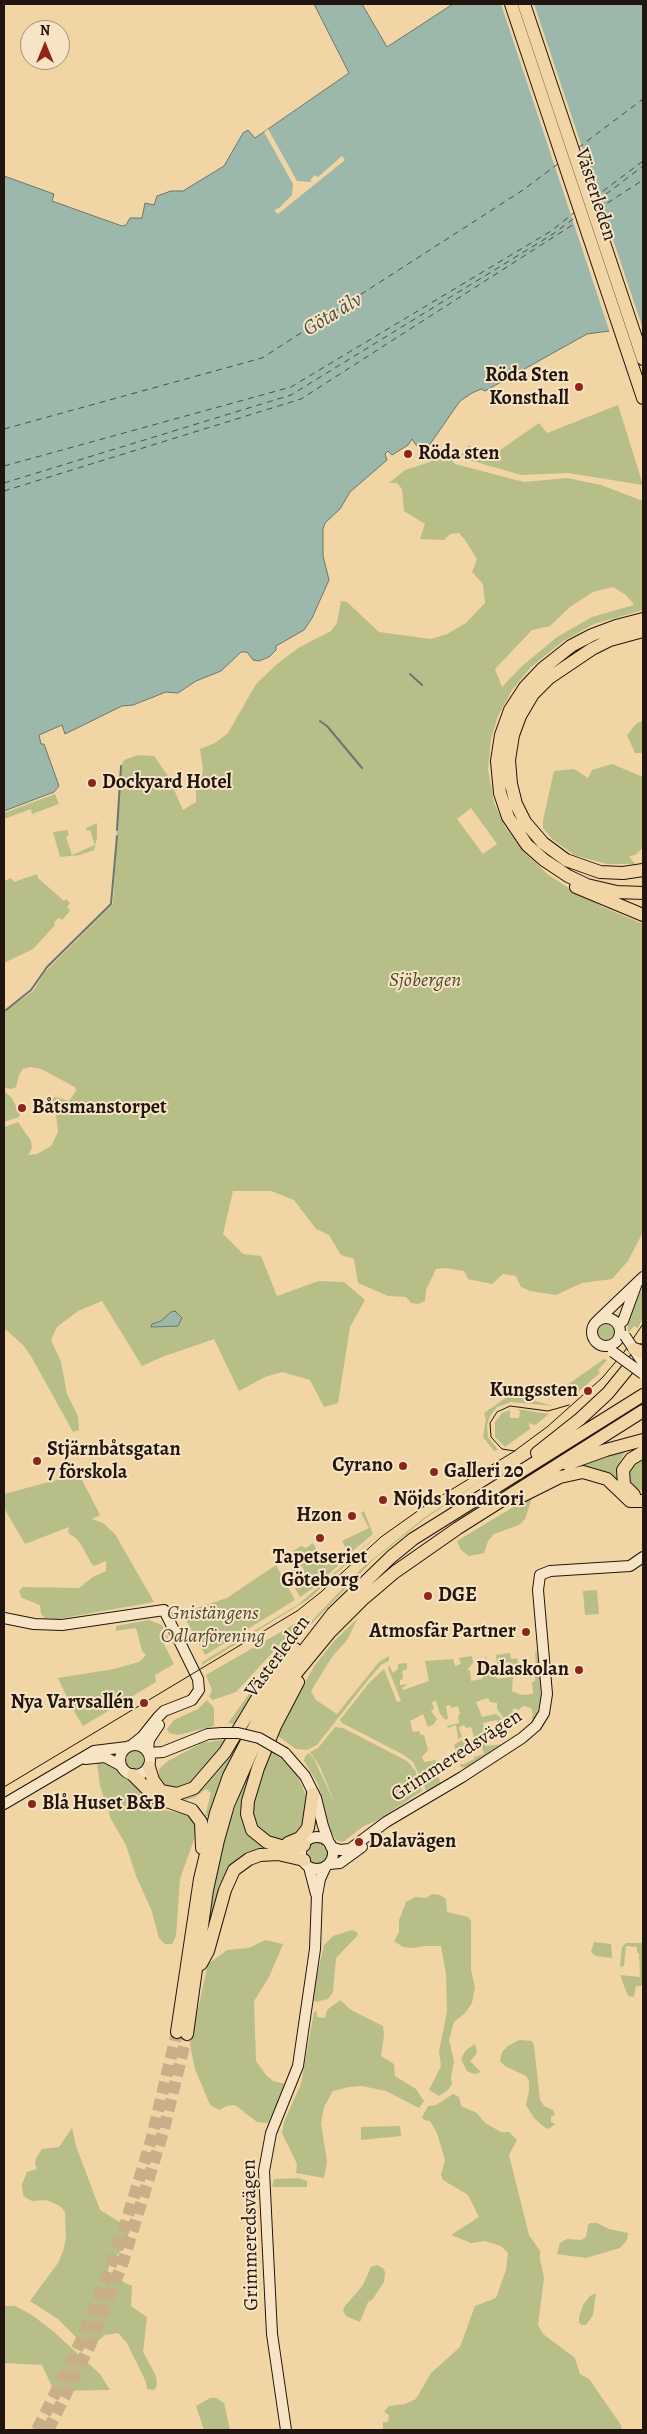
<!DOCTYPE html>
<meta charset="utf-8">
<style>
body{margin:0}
#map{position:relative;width:647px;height:2434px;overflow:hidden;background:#f1d5a5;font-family:Alegreya,serif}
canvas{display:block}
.frame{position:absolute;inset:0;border:5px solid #22150f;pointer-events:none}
.north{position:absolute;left:20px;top:20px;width:50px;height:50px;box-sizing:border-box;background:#f6e4c4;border:1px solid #a1917c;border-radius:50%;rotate:0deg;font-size:14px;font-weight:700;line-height:20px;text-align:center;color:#22150f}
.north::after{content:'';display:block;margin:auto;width:18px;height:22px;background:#8f2418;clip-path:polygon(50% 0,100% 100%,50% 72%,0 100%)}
</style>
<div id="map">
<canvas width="647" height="2434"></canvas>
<div class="frame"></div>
<div class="north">N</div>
</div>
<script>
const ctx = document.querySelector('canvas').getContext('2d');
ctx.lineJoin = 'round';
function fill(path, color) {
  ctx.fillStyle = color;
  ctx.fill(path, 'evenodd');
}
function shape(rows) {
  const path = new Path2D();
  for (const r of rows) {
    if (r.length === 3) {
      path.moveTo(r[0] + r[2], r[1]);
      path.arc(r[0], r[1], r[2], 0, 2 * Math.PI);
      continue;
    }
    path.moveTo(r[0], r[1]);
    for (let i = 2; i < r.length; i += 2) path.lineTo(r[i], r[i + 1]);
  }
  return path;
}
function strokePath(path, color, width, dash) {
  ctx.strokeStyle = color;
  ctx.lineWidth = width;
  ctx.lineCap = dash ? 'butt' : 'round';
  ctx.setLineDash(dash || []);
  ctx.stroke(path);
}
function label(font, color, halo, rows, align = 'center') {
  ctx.font = font + ' Alegreya,serif';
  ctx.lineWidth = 4;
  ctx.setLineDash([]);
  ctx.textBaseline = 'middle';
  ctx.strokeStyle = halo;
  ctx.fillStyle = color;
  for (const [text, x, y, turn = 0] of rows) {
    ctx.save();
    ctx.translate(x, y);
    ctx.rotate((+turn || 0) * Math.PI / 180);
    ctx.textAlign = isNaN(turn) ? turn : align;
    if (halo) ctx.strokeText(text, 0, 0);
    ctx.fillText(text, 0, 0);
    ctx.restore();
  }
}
fill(shape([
 [618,405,643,485,568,473,521,475,459,457,469,445,483,459,493,455,539,423,547,433],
 [436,449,444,450,455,464,524,482,567,478,601,485,643,501,643,610,594,624,562,642,531,667,512,690,498,716,491,739,488,769,494,803,505,827,520,847,547,874,564,885,603,907,643,924,643,1232,628,1261,612,1279,582,1283,556,1295,530,1291,521,1287,516,1276,503,1274,492,1284,468,1279,464,1271,445,1268,436,1269,426,1290,425,1301,418,1304,411,1303,406,1297,388,1296,358,1283,354,1259,341,1255,329,1235,316,1229,294,1200,271,1191,233,1191,223,1234,243,1254,261,1256,277,1296,319,1281,344,1282,365,1300,350,1327,338,1403,324,1407,310,1380,282,1372,265,1377,239,1391,214,1339,162,1357,142,1366,102,1301,78,1311,57,1327,51,1340,61,1362,67,1394,78,1416,79,1430,73,1432,31,1356,23,1345,4,1328,4,1127,18,1122,31,1141,32,1148,28,1155,37,1154,51,1146,58,1132,56,1114,48,1108,45,1101,56,1097,69,1101,76,1091,75,1087,41,1069,30,1067,23,1069,19,1075,16,1087,12,1089,4,1088,4,1012,33,991,45,972,113,904,121,766,124,760,138,755,154,756,168,776,183,810,196,802,196,789,203,770,200,749,215,743,228,733,256,684,276,665,298,648,331,631,337,623,341,601,347,602,379,632,431,639,447,634,466,623,485,603,483,584,472,572,477,559,465,540,459,533,450,534,444,540,420,539,425,524,404,511,402,489,397,483,389,483,405,470,430,462],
 [613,587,626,595,634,605,592,617,557,637,521,667,502,687,495,669,532,630,550,626,570,607,593,592],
 [471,808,497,844,483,854,457,819],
 [643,721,643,753,635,753,627,735,637,723],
 [612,764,643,777,643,848,635,855,629,856,635,864,607,864,574,855,552,839,543,828,543,820,554,771,574,769,588,778,592,770],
 [55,794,59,804,32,814,31,809,4,819,4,813],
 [97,823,97,838,94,850,80,855,60,857,53,832,67,830,69,835,66,837,72,855,95,845,90,830,87,831,86,828],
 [37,874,38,878,64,901,66,899,70,903,67,907,70,911,62,920,59,918,54,922,55,925,33,949,4,963,4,881,11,878,14,882],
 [4,1091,12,1098,20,1114,19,1117,4,1122],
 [643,1288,643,1317,638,1328,634,1326,628,1333,628,1318,631,1309],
 [606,1332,9],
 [604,1359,607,1360,598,1370,600,1373,578,1392,564,1390,563,1388],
 [517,1393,522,1397,553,1406,511,1402,497,1407,490,1416,487,1425,488,1437,498,1450,494,1451,483,1437,486,1419,484,1413,507,1397],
 [517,1409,549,1414,535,1425,529,1423,530,1429,505,1447,495,1437,495,1422,502,1413,510,1410,510,1418,519,1418,520,1411],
 [626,1450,616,1469,617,1483,578,1468,577,1465],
 [643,1459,642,1485,643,1490,636,1491,630,1488,628,1468],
 [79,1474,100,1515,92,1519,103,1523,115,1534,154,1602,58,1619,45,1618,41,1614,40,1605,22,1598,19,1591,23,1587,79,1588,93,1577,106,1571,106,1561,94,1566,91,1563,82,1546,76,1538,68,1533,69,1527,25,1544,4,1508,4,1494],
 [490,1475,426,1518,372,1561,295,1641,277,1663,236,1724,228,1723,270,1665,362,1568,425,1517],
 [533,1495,525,1519,519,1525,494,1534,488,1541,484,1553,469,1556,461,1550,457,1541],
 [364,1511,373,1534,349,1554,342,1541,369,1528,361,1513],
 [381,1532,309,1599,202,1665,202,1662,299,1604],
 [313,1543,318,1552,315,1554,319,1564,324,1563,326,1566,333,1562,331,1558,335,1554,339,1557,344,1554,346,1558,315,1587,300,1597,295,1588,307,1581,303,1568,301,1566,294,1572,291,1569,303,1562,297,1552,284,1560,283,1557,301,1546,306,1548],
 [276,1565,295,1600,205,1655,182,1613,227,1598],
 [597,1590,599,1614,585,1615,583,1591],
 [310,1615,297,1626,236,1692,213,1700,209,1697,212,1690,206,1675],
 [358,1618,347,1640,332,1657,311,1691,316,1700,337,1714,379,1662,389,1656,389,1661,381,1665,368,1680,317,1745,307,1750,296,1749,275,1734,315,1665,334,1641],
 [149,1620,162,1625,168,1638,164,1644,174,1664,155,1675,156,1682,83,1726,72,1708,58,1678,114,1669,139,1662,146,1655,142,1651,137,1631,135,1628,116,1631,116,1626],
 [535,1651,537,1653,540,1668,513,1677,512,1691,521,1695,533,1694,532,1682,535,1681,535,1675,540,1674,541,1701,535,1719,531,1718,533,1715,531,1708,524,1706,518,1710,515,1708,512,1710,515,1714,508,1723,511,1727,506,1732,505,1720,497,1709,497,1703,490,1702,488,1698,476,1702,482,1717,496,1714,501,1718,502,1727,498,1728,497,1720,483,1723,487,1746,503,1744,468,1768,461,1767,460,1764,464,1764,474,1759,474,1757,484,1754,481,1743,477,1744,476,1742,466,1747,459,1761,454,1745,463,1739,464,1742,473,1740,474,1737,471,1727,466,1728,464,1725,459,1727,462,1737,458,1739,456,1725,448,1728,447,1726,459,1723,458,1716,460,1714,458,1706,451,1708,450,1705,446,1706,448,1718,446,1720,440,1714,436,1701,432,1702,434,1709,431,1711,437,1719,434,1724,428,1727,423,1714,410,1721,413,1732,419,1731,421,1735,424,1735,428,1750,422,1757,424,1762,436,1760,437,1766,429,1769,432,1779,439,1777,440,1782,444,1784,427,1792,413,1762,404,1755,342,1723,340,1720,369,1683,384,1669,397,1702,401,1701,388,1668,389,1665,393,1673,398,1669,398,1664,407,1663,407,1669,402,1671,403,1679,400,1680,400,1685,408,1684,402,1688,403,1690,429,1681,425,1661,453,1659,455,1666,461,1664,459,1658,472,1656,473,1663,467,1670,470,1670,471,1681,482,1679,484,1674,483,1664,485,1664,486,1655,488,1668,494,1668,495,1677,499,1679,511,1677,512,1674,510,1662,497,1664,496,1655,510,1653,511,1659,517,1658,519,1668,522,1668,523,1662,524,1668,536,1667],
 [207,1700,214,1708,214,1726,178,1735,169,1733,167,1729,174,1720,198,1709],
 [335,1727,343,1728,407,1761,415,1770,422,1791,376,1821,364,1826,343,1842,336,1840,331,1832,318,1784,304,1761,305,1756,309,1753,314,1759,336,1806,320,1767,310,1752,318,1748],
 [228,1739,192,1783,177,1789,165,1787,159,1781,159,1769,168,1761,202,1743],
 [259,1745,242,1805,241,1818,244,1828,264,1847,263,1849,236,1863,210,1927,208,1927,217,1870,227,1832,240,1791],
 [233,1749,235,1751,209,1816,205,1816,211,1793,206,1789,194,1798,179,1801,205,1786],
 [270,1750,284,1761,297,1775,308,1800,306,1826,289,1840,272,1839,256,1827,252,1808],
 [135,1760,9],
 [97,1763,109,1764,116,1769,119,1774,136,1786,152,1804,163,1810,185,1814,191,1818,195,1824,196,1834,180,1879,176,1936,172,1944,165,1944,159,1938,151,1909,136,1876,126,1845,111,1819,100,1786],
 [318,1853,10],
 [432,1894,440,1895,446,1899,447,1912,468,1917,471,1921,471,1970,475,1987,472,2003,465,2013,454,2022,449,2040,454,2061,451,2077,452,2084,448,2090,439,2096,429,2090,441,2066,439,2051,447,2012,446,1974,441,1946,424,1946,414,1948,403,1947,394,1941,399,1932,399,1920,406,1902,415,1897,426,1898],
 [352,1930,357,1932,358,1935,336,1958,333,1992,328,1999,316,2002,314,2000,316,1980,324,1945,333,1936],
 [265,1940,283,1944,269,1977,254,2001,256,2061,266,2075,273,2081,286,2084,268,2123,257,2122,235,2105,227,2106,219,2110,210,2105,195,2069,190,2045,208,1964,227,1950,249,1948],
 [594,1942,611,1944,612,1958,596,1956,591,1952],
 [626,1943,643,1943,643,1986,636,1986,634,1997,628,1996,620,1975,640,1977,639,1953,637,1953,637,1947,626,1946,624,1966,620,1967,622,1947],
 [340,2000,351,2010,383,2026,384,2035,381,2056,394,2064,395,2076,416,2089,424,2101,419,2108,386,2091,362,2086,349,2087,333,2091,324,2107,321,2123,327,2162,324,2178,296,2173,297,2164,282,2133,284,2122,301,2084,314,2012,317,2011,317,2017,325,2018,327,2010],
 [519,2040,532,2041,534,2046,540,2100,544,2106,553,2110,555,2116,551,2116,551,2122,555,2124,549,2129,544,2127,534,2118,526,2105,529,2091,529,2081,526,2076,505,2066,500,2061,502,2052,508,2046],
 [475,2044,477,2053,470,2061,481,2072,474,2074,467,2071,461,2059,466,2050],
 [453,2094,459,2097,461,2106,477,2113,485,2123,501,2132,509,2132,517,2140,509,2155,529,2235,540,2251,540,2259,544,2278,538,2325,543,2334,575,2358,580,2374,589,2379,621,2425,622,2430,383,2430,383,2422,388,2422,389,2415,384,2412,389,2406,405,2404,416,2399,431,2373,460,2347,475,2306,496,2298,506,2270,508,2253,501,2246,485,2241,471,2243,451,2235,479,2217,468,2195,443,2180,441,2175,445,2160,437,2133,430,2121,424,2120,422,2117,428,2106,436,2105],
 [400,2126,401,2136,361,2140,361,2127],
 [72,2128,76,2146,100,2210,123,2224,128,2229,128,2243,110,2263,107,2274,132,2286,131,2306,147,2317,143,2352,156,2376,157,2385,154,2390,147,2389,146,2382,127,2343,118,2333,105,2335,88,2349,58,2319,30,2301,58,2263,63,2251,66,2238,65,2212,60,2206,46,2200,32,2201,26,2198,23,2195,22,2184,27,2172,37,2169,35,2164,36,2158,42,2149,59,2147],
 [299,2178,307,2181,307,2187,272,2187,274,2179],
 [590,2223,597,2223,609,2229,628,2233,627,2240,620,2248,586,2258,557,2254,560,2243,567,2239,581,2240,586,2237,588,2225],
 [377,2265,383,2268,385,2272,384,2282,372,2300,368,2302,360,2322,346,2316,343,2310,345,2306,363,2285,371,2267],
 [596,2293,593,2315,586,2325,582,2325,579,2323,579,2317,583,2305,590,2296],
 [4,2306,15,2306,32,2315,54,2332,100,2374,110,2390,54,2391,42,2365,4,2363],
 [210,2398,216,2398,224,2403,230,2430,204,2430,196,2406]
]), '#b8be88');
const water = shape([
 [314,4,362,4,387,47,453,4,643,4,643,323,632,328,587,334,485,391,481,389,472,393,460,401,428,447,416,445,412,439,408,445,392,455,388,451,385,454,387,460,350,492,340,509,325,523,323,529,323,556,329,580,312,618,304,630,276,646,276,650,269,657,259,661,253,660,247,652,241,652,221,671,196,681,178,693,166,692,133,705,122,706,65,734,62,725,39,735,41,744,44,744,59,786,54,792,4,811,4,176,54,194,52,201,122,226,126,225,130,218,142,218,145,203,154,205,157,196,171,191,183,191,224,166,243,133,248,130,255,138,349,73,314,4],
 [175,1311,182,1318,178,1326,151,1327,152,1324,161,1321,171,1312,175,1311]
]);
fill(water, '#9bb8ab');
strokePath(water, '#6b776d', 1);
fill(shape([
 [501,4,534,4,642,326,633,331,610,333],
 [268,129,297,181,312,182,310,180,315,175,318,177,342,156,345,160,278,214,274,210,279,208,292,195,293,184,264,132]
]), '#f1d5a5');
strokePath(shape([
 [410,674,422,685],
 [320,721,327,726,362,768],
 [117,830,121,766],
 [6,1010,31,990,47,967,111,904,117,836]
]), '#6b776d', 2);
strokePath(shape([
 [578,148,643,99],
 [594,198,643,161],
 [597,201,643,166],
 [598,209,643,180],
 [4,429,262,358,523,190,559,163],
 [4,466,291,387,551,231,575,212],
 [4,483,291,395,553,234,576,217],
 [4,491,301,399,577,222]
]), '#4c4e46', 1, [6, 5]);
strokePath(shape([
 [37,2430,81,2341,120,2242,151,2141,177,2032],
 [48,2430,90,2345,123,2262,164,2129,187,2034]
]), '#c8af87', 12, [12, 6]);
const secondary = shape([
 [606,1332,14],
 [598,1320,643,1277],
 [618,1325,623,1321,637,1283],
 [4,1618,34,1624,62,1625,164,1610,198,1679,199,1690,192,1700,164,1711,158,1717,142,1737,132,1745],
 [135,1760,15],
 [148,1751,149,1740,159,1725],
 [149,1753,163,1752,208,1734,222,1733],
 [285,1753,305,1776,316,1798,323,1826,329,1843],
 [85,1759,105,1757,120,1765],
 [4,1804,94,1751,127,1747],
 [317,1853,16],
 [331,1847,340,1850,350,1849,386,1822,462,1777,522,1738,536,1726,544,1713,547,1694,538,1590,540,1575,550,1571,630,1566,643,1557],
 [329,1864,340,1863,362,1847],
 [309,1867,316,1894],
 [286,2430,272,2334,264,2171,271,2133,298,2066,315,1949,317,1895,320,1879,326,1866]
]);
const highway = shape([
 [511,4,643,398],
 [524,4,643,359],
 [643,619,616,626,592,635,571,646,542,669,525,687,510,710,501,735,497,761,500,793,508,817,527,845,544,860,568,876,587,885,617,892,643,893],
 [643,631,610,640,592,649,549,678,533,694,520,716,513,735,509,760,511,784,516,804,525,822,543,843,566,860,600,872,623,873,643,870],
 [576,887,643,915],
 [537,1453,580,1419,608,1393,643,1350],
 [567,1464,606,1450,643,1440],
 [634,1495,624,1485,623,1470,631,1459,643,1452],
 [522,1496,560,1477,583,1472,607,1479,630,1501,643,1501],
 [298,1682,275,1726,258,1768,248,1801,247,1814,252,1830,267,1842,288,1848,304,1845],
 [149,1767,153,1780,161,1791,177,1794,194,1788,225,1752,261,1692,295,1649],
 [133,1775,155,1797,192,1810,201,1822,202,1848],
 [288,1843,300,1838,308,1828,313,1794],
 [201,1964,208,1951,225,1890,234,1870,249,1859,260,1855,278,1854,304,1860],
 [177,2032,200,1879,216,1813,229,1776,274,1689,333,1613,391,1557,413,1539,643,1395],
 [187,2034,207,1890,218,1840,228,1805,254,1746,272,1709,293,1677,330,1632,362,1600,395,1572,458,1528,643,1411]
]);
strokePath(secondary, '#22150f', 12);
strokePath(highway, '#22150f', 14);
strokePath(secondary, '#f6e4c4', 10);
strokePath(highway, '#f1d5a5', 12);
strokePath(shape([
 [515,1451,502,1449,491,1437,490,1423,497,1412,510,1406,548,1411,569,1405],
 [4,1787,297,1611,321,1592,381,1537,426,1505,513,1452,547,1427,602,1378,624,1352,643,1324]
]), '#22150f', 1);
const secondaryBridge = shape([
 [625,1336,643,1363],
 [613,1352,643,1374],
 [222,1733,238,1733,259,1738,285,1753]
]);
const highwayBridge = shape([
 [634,1349,643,1352]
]);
strokePath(secondaryBridge, '#22150f', 12, []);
strokePath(highwayBridge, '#22150f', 14, []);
strokePath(secondaryBridge, '#f6e4c4', 10);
strokePath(highwayBridge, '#f1d5a5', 12);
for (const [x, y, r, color] of [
 [579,387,5,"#8f2418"],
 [408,454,5,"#8f2418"],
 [92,783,5,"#8f2418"],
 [22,1108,5,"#8f2418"],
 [588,1391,5,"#8f2418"],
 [37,1461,5,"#8f2418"],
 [403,1466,5,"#8f2418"],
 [434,1472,5,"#8f2418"],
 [383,1500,5,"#8f2418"],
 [352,1516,5,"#8f2418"],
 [320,1538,5,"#8f2418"],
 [428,1596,5,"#8f2418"],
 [526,1632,5,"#8f2418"],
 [579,1670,5,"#8f2418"],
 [144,1703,5,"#8f2418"],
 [32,1804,5,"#8f2418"],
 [359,1842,5,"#8f2418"]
]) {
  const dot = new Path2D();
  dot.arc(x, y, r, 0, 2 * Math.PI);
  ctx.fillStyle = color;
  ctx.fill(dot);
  strokePath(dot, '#f6e4c4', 2);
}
label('20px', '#22150f', '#f6e4c4', [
 ["Västerleden",595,195,72],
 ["Västerleden",278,1657,-54],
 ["Grimmeredsvägen",457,1756,-33],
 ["Grimmeredsvägen",251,2235,-91]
]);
label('bold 20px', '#22150f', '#f6e4c4', [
 ["Röda Sten",569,376,"right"],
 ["Konsthall",569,399,"right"],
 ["Röda sten",418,454],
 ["Dockyard Hotel",102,783],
 ["Båtsmanstorpet",32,1108],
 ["Kungssten",578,1391,"right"],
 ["Stjärnbåtsgatan",47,1450],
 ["7 förskola",47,1473],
 ["Cyrano",393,1466,"right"],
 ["Galleri 20",444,1472],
 ["Nöjds konditori",393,1500],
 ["Hzon",342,1516,"right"],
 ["Tapetseriet",320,1558,"center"],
 ["Göteborg",320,1581,"center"],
 ["DGE",438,1596],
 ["Atmosfär Partner",516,1632,"right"],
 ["Dalaskolan",569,1670,"right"],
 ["Nya Varvsallén",134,1703,"right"],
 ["Blå Huset B&B",42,1804],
 ["Dalavägen",369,1842]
], 'left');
label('italic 20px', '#4f4833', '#f6e4c4', [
 ["Sjöbergen",425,981],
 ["Gnistängens",213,1614],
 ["Odlarförening",213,1637]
]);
label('italic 21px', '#4c4e46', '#f6e4c4', [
 ["Göta älv",333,315,-31]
]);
</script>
